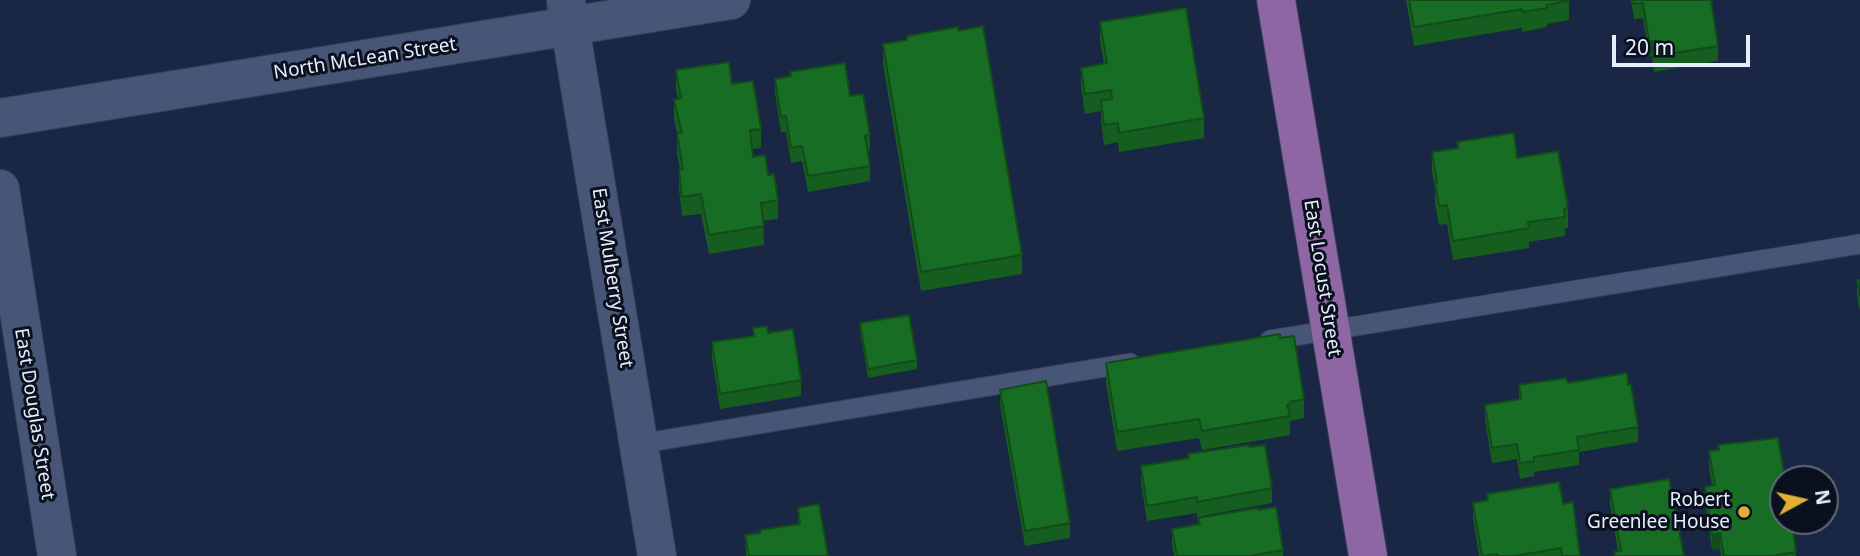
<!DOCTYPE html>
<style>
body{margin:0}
#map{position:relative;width:1860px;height:556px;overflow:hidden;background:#192644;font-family:"Noto Sans",sans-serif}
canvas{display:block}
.north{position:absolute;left:1769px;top:465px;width:70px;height:70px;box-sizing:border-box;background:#0a101d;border:2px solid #626977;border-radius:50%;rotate:82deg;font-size:19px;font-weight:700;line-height:28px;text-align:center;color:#e6eefe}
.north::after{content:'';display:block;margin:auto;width:24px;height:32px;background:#e1af34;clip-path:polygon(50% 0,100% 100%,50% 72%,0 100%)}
.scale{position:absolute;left:1612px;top:35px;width:138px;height:32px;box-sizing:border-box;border:4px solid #e6eefe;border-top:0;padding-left:9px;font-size:21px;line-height:24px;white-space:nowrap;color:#e6eefe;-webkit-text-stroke:5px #0a101d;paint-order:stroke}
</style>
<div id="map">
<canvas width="1860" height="556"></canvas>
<div class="north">N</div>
<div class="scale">20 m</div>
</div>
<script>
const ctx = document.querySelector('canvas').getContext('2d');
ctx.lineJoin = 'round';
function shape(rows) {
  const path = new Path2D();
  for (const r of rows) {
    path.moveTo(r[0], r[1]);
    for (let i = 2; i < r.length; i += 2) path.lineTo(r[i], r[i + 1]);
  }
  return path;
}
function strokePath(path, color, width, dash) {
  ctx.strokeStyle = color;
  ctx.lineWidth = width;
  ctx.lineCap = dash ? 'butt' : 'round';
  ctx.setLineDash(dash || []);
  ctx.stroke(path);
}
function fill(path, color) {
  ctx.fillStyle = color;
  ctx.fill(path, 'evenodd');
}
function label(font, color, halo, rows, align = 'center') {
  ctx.font = font + ' "Noto Sans",sans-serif';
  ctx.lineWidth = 6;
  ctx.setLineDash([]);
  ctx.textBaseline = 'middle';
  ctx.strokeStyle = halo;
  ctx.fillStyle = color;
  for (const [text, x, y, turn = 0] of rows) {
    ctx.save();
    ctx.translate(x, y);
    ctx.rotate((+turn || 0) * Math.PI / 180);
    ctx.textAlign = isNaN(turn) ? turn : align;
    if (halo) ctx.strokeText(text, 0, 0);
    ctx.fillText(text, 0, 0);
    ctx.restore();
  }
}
const lane = shape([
 [1270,340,1860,244],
 [638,444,1130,363]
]);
const street = shape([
 [566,2,657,556],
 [0,118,731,0],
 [0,189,57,556]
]);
const primary = shape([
 [1276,0,1368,556]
]);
strokePath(lane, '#363f58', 21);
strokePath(street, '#363f58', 40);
strokePath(primary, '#363f58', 40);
strokePath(lane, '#475677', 19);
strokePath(street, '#475677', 38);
strokePath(primary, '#8e66a4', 38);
fill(shape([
 [1406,0,1569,0,1569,20,1547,24,1547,27,1522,32,1522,28,1414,46],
 [1631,0,1711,0,1718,46,1718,61,1654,72,1652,56,1649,57,1643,18,1634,19],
 [1100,22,1204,118,1204,138,1119,152,1118,142,1104,145,1101,120,1101,111,1085,114,1081,87,1081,68,1104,64,1100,41],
 [907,36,1022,255,1022,274,921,291,883,64,883,44,907,40],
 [676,70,732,84,761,129,761,148,752,149,753,157,768,175,778,200,778,219,763,221,764,245,709,254,701,214,682,216,679,189,679,170,680,170,677,153,677,133,674,119,674,100,678,99,676,90],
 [775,79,850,96,870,135,870,150,868,151,870,166,870,181,808,192,802,161,791,163,786,132,781,132,775,94],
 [1457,142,1517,158,1568,208,1568,228,1565,228,1565,236,1529,242,1529,248,1453,260,1447,224,1439,225,1435,203,1435,189,1432,171,1432,152,1457,148],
 [1857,280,1860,280,1860,311,1857,296],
 [860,323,917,360,917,369,868,378,860,332],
 [753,328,768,333,801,380,801,396,720,409,712,358,712,342,753,336],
 [1280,338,1304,399,1304,418,1290,421,1290,435,1202,450,1199,438,1117,451,1106,383,1106,363],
 [1568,383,1628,385,1638,427,1638,442,1579,452,1579,465,1534,472,1534,476,1520,479,1517,459,1492,463,1485,420,1485,405,1519,399,1519,385],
 [1000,390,1070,523,1070,538,1025,546,1000,405],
 [1718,445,1784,474,1795,521,1795,526,1792,527,1796,556,1721,556,1720,549,1712,550,1705,502,1705,487,1712,486,1709,467,1709,451,1718,450],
 [1249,447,1272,488,1272,503,1197,517,1197,513,1147,521,1141,482,1141,466],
 [1610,489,1684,556,1614,556,1614,552,1618,552,1610,504],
 [1487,494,1563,504,1580,556,1479,556,1473,518,1473,503,1487,500],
 [798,508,828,556,746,556,745,535,798,524],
 [1258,510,1283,550,1283,556,1174,556,1172,544,1172,529,1198,524,1198,518]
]), '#155e20');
fill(shape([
 [1649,41,1652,41,1652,56,1649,57],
 [1790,521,1795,521,1795,526,1790,527],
 [1720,533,1720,549,1712,550,1712,535]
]), '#114c1a');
const building = shape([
 [1409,0,1569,0,1569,1,1546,5,1547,8,1522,12,1522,9,1414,27,1409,0],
 [1633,0,1711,0,1718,46,1654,56,1652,41,1649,41,1643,3,1634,4,1633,0],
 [1186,8,1204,118,1119,133,1118,123,1104,125,1101,100,1112,99,1111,90,1085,94,1081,68,1107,63,1100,22,1186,8],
 [983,26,1022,255,921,272,883,44,907,40,907,36,958,27,958,31,983,26],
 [729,62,732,84,753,81,761,129,750,130,753,157,765,155,768,175,774,174,778,200,761,203,764,226,709,235,701,194,682,197,679,170,683,169,677,133,682,133,674,100,681,98,676,70,729,62],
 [845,63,850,96,863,94,870,135,865,136,870,166,808,176,802,146,791,148,786,116,781,117,775,79,791,76,790,72,845,63],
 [1514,133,1517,158,1558,151,1568,208,1564,209,1565,217,1528,222,1529,228,1453,241,1447,205,1439,206,1435,183,1437,183,1432,152,1459,148,1457,142,1514,133],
 [1857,280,1860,280,1860,296,1857,280],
 [909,315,917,360,868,369,860,323,909,315],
 [767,326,768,333,793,329,801,380,720,394,712,342,754,336,753,328,767,326],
 [1280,334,1280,338,1294,336,1304,399,1290,402,1290,405,1287,405,1290,416,1202,431,1199,419,1117,432,1106,363,1280,334],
 [1627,373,1628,385,1631,385,1638,427,1577,437,1579,450,1534,457,1534,461,1520,463,1517,444,1492,448,1485,405,1521,399,1519,385,1566,378,1568,383,1627,373],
 [1046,381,1070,523,1025,531,1000,390,1046,381],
 [1778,438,1784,474,1789,473,1790,479,1783,479,1783,521,1792,521,1796,552,1772,556,1724,556,1720,533,1712,535,1705,487,1715,485,1709,451,1719,450,1718,445,1778,438],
 [1249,445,1249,447,1265,445,1272,488,1197,502,1197,497,1147,506,1141,466,1189,458,1188,454,1249,445],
 [1669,479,1684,556,1615,556,1614,552,1621,551,1610,489,1669,479],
 [1559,482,1563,504,1573,502,1580,556,1562,556,1561,548,1515,556,1497,556,1497,554,1482,556,1473,503,1488,500,1487,494,1559,482],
 [819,504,828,556,749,556,745,535,761,533,760,530,800,524,798,508,819,504],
 [1276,507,1283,550,1250,556,1177,556,1172,529,1200,524,1198,518,1258,508,1258,510,1276,507]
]);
fill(building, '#186d25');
strokePath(building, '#114c1a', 2);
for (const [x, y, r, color] of [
 [1744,512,7,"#e1af34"]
]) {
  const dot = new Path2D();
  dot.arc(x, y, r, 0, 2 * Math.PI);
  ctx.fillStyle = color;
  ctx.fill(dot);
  strokePath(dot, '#0a101d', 2.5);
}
label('19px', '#e6eefe', '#0a101d', [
 ["North McLean Street",365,59,-9],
 ["East Mulberry Street",612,278,81],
 ["East Locust Street",1322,278,81],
 ["East Douglas Street",34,414,81]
]);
label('19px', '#e6eefe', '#0a101d', [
 ["Robert",1730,501],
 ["Greenlee House",1730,523]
], 'right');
</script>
